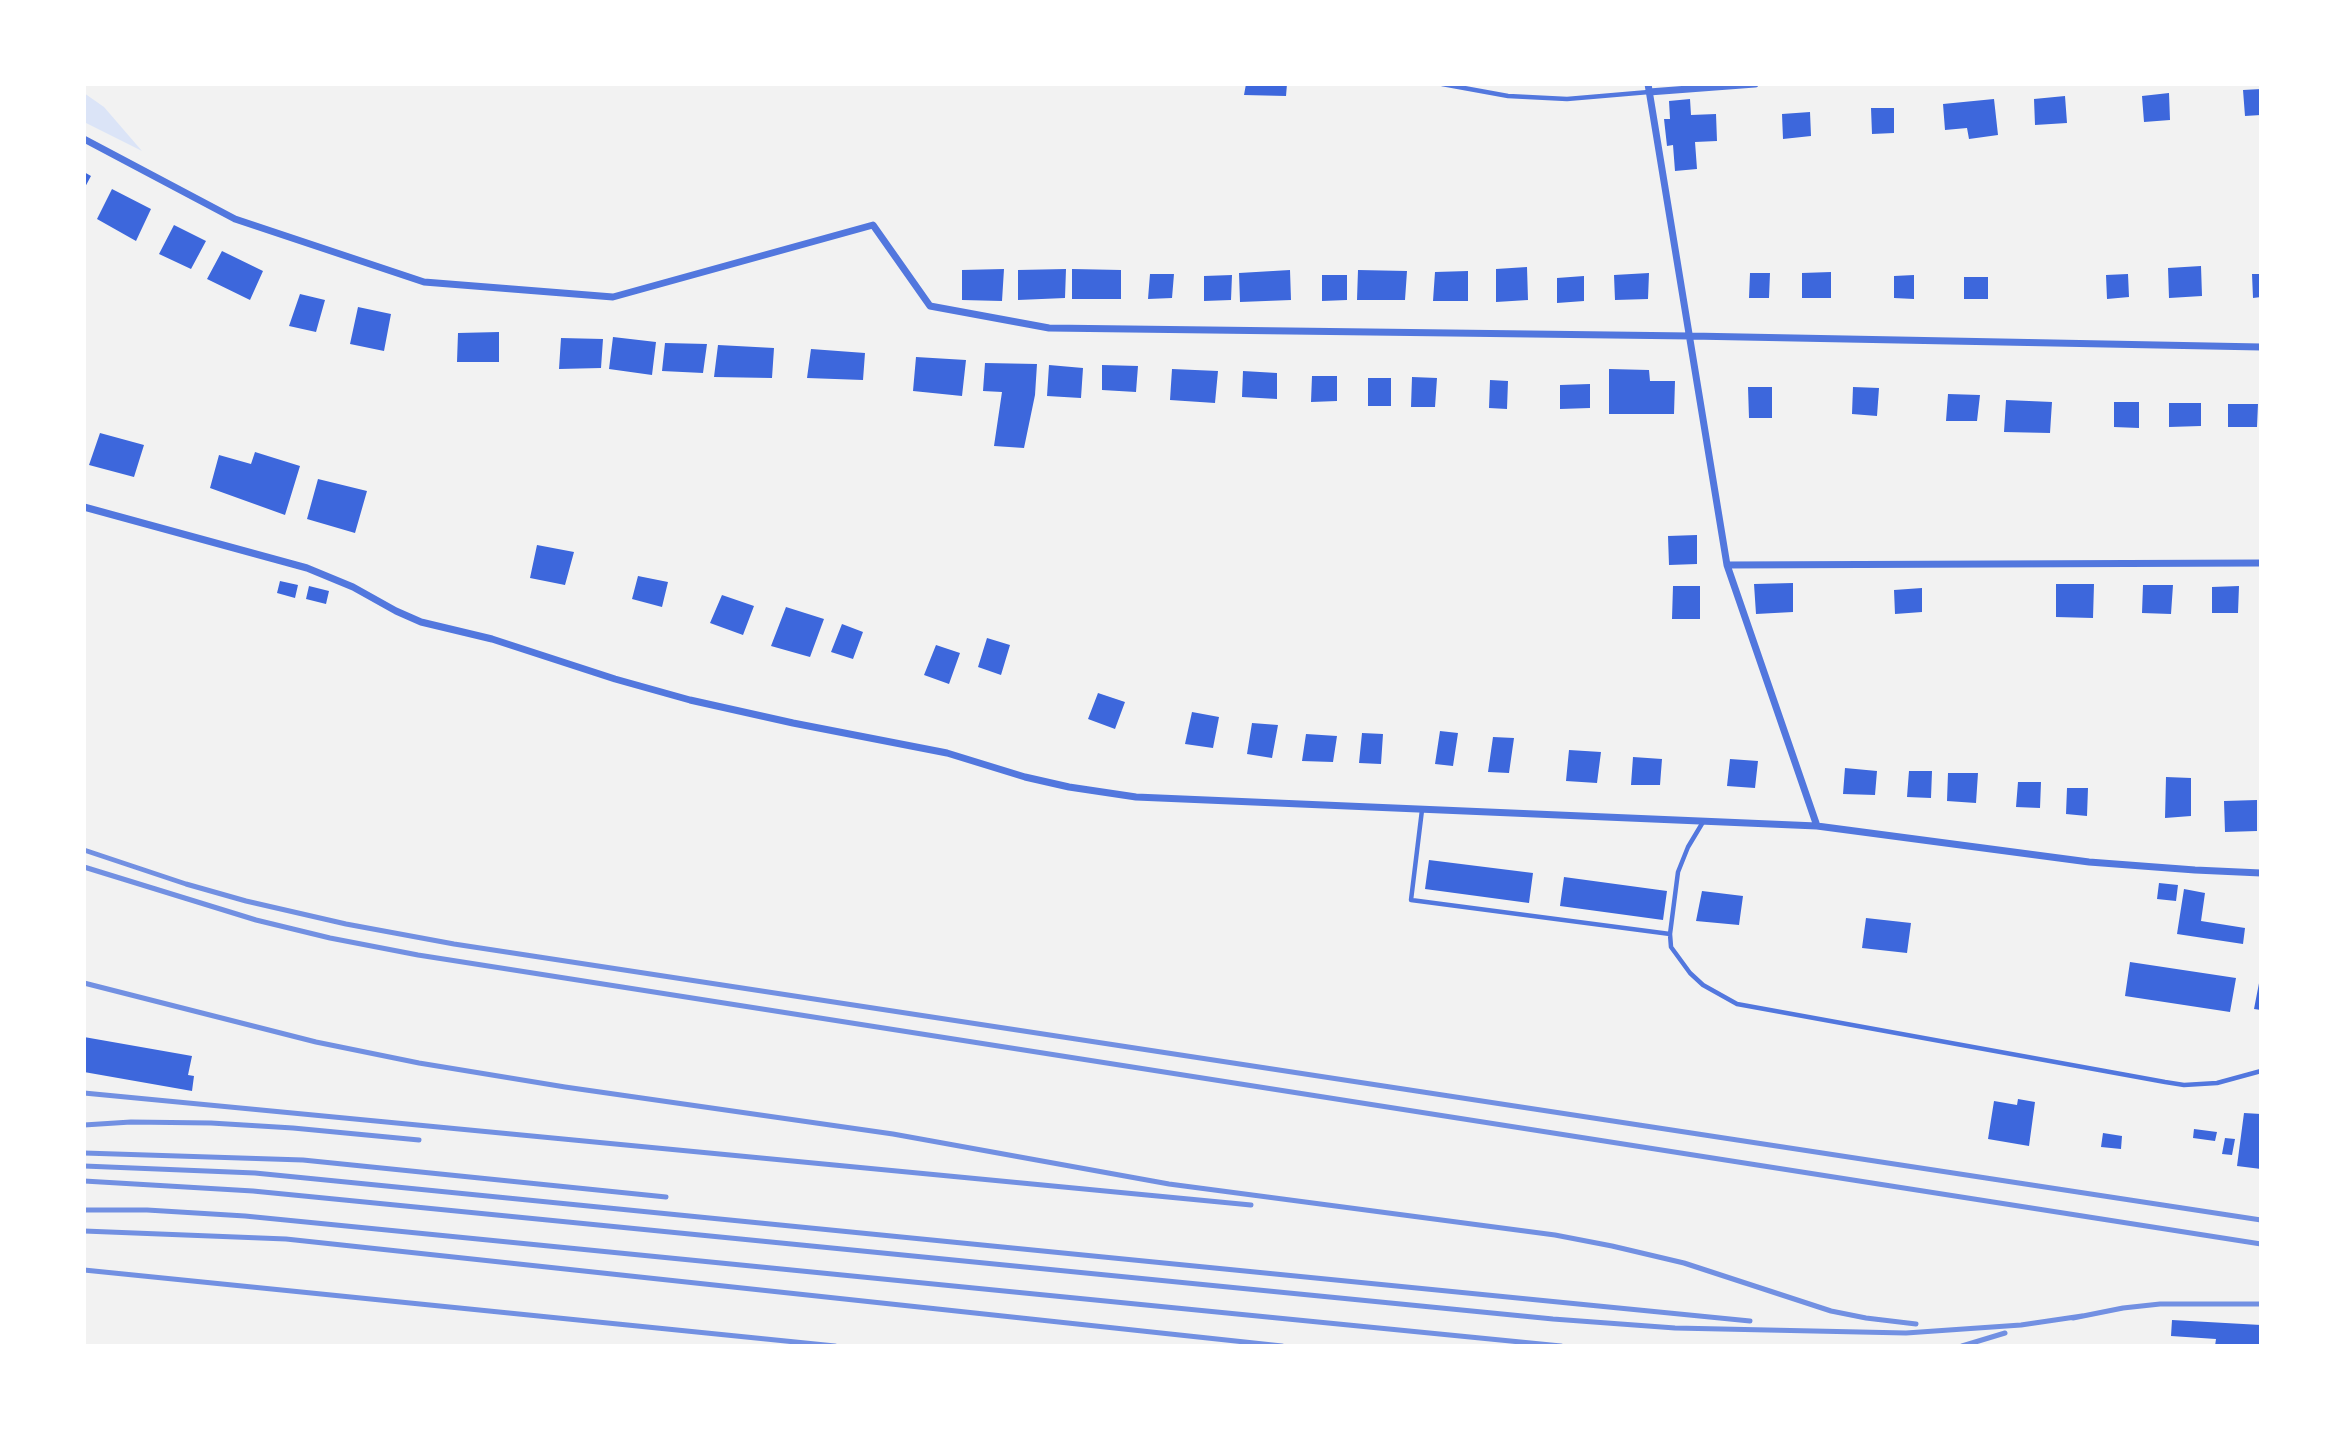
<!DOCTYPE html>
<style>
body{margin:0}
#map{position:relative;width:2345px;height:1430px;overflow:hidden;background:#f2f2f2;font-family:Inter,sans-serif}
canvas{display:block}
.frame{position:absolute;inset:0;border:86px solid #fff;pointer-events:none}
</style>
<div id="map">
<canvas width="2345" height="1430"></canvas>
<div class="frame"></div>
</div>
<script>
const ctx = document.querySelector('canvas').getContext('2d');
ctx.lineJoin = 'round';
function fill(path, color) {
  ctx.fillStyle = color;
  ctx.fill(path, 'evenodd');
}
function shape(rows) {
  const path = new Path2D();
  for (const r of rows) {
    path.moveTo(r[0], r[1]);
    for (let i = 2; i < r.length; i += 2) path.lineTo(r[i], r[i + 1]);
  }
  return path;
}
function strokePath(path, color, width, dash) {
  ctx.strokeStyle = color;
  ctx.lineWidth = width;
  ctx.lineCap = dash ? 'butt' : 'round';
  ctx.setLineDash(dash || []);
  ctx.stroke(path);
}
fill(shape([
 [84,93,104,107,142,151,84,122]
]), '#dbe4f7');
fill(shape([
 [1246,84,1287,84,1286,96,1244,95],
 [2261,89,2261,115,2245,116,2243,90],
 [2169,93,2170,120,2144,122,2142,96],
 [2065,96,2067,123,2035,125,2034,99],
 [1690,99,1691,115,1716,114,1717,141,1695,142,1697,169,1675,171,1673,145,1667,146,1664,119,1670,119,1669,101],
 [1994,99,1998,135,1969,139,1967,128,1945,130,1943,104],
 [1871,108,1894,108,1894,133,1872,134],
 [1810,112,1811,136,1783,139,1782,114],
 [84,172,91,176,84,189],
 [112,189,151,209,136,241,97,219],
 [174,225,206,241,191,269,159,254],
 [222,251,263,271,250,300,207,279],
 [2201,266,2202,296,2169,298,2168,268],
 [1527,267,1528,300,1496,302,1496,269],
 [1004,269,1002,301,962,300,962,270],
 [1066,269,1065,298,1018,300,1018,270],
 [1072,269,1121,270,1121,299,1072,299],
 [1290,270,1291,300,1240,302,1239,273],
 [1358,270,1407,271,1405,300,1357,300],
 [1468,271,1468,301,1433,301,1435,272],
 [1831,272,1831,298,1802,298,1802,273],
 [1649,273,1648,299,1615,300,1614,275],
 [1750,273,1770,273,1769,298,1749,298],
 [1150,274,1174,274,1172,298,1148,299],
 [2128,274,2129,297,2107,299,2106,275],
 [2252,274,2261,274,2261,297,2253,298],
 [1232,275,1231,300,1204,301,1204,276],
 [1322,275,1347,275,1347,300,1322,301],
 [1914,275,1914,299,1894,298,1894,276],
 [1584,276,1584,301,1557,303,1557,278],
 [1964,277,1988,277,1988,299,1964,299],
 [300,294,325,300,316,332,289,326],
 [358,307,391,314,384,351,350,344],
 [499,332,499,362,457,362,458,333],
 [613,337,656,342,652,375,609,369],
 [561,338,603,339,601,368,559,369],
 [665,343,707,344,703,373,662,371],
 [718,345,774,348,772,378,714,377],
 [811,349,865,353,863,380,807,378],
 [916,357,966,360,962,396,913,391],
 [985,363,1037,364,1035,395,1024,448,994,446,1002,392,983,391],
 [1049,365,1083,368,1081,398,1047,396],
 [1102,365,1138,366,1136,392,1102,390],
 [1172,369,1218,371,1215,403,1170,400],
 [1609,369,1649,370,1650,381,1675,381,1674,414,1609,414],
 [1243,371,1277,373,1277,399,1242,397],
 [1312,376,1337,376,1337,401,1311,402],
 [1412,377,1437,378,1435,407,1411,407],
 [1368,378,1391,378,1391,406,1368,406],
 [1490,380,1508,381,1507,409,1489,408],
 [1590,384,1590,408,1560,409,1560,385],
 [1748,387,1772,387,1772,418,1749,418],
 [1853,387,1879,388,1877,416,1852,414],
 [1948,394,1980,395,1977,421,1946,421],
 [2006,400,2052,402,2050,433,2004,432],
 [2114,402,2139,402,2139,428,2114,427],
 [2169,403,2201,403,2201,426,2169,427],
 [2228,404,2258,404,2257,427,2228,427],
 [100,433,144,445,134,477,89,465],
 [255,452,300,466,285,515,210,488,219,455,251,464],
 [318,479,367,491,355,533,307,519],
 [1697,535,1697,564,1669,565,1668,536],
 [537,545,574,552,565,585,530,578],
 [638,576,668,582,662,607,632,599],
 [280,581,298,585,295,598,277,593],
 [1793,583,1793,612,1756,614,1754,584],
 [2056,584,2094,584,2093,618,2056,617],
 [2143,585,2173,585,2171,614,2142,613],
 [309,586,329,591,326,604,306,599],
 [1673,586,1700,586,1700,619,1672,619],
 [2239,586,2238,613,2212,613,2212,587],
 [1922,588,1922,612,1895,614,1894,590],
 [722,595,754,606,743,635,710,623],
 [786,607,824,619,810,657,771,646],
 [842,624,863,632,853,659,831,652],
 [987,638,1010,645,1001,675,978,667],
 [936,645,960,653,949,684,924,675],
 [1098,693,1125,702,1115,729,1088,719],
 [1192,712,1219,717,1213,748,1185,744],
 [1252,723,1278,725,1272,758,1247,754],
 [1440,731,1458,733,1453,766,1435,764],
 [1362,733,1383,734,1381,764,1359,763],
 [1306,734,1337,736,1333,762,1302,761],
 [1493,737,1514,738,1509,773,1488,772],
 [1569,750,1601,752,1597,783,1566,781],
 [1633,757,1662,759,1660,785,1631,785],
 [1730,759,1758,761,1755,788,1727,786],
 [1845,768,1877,771,1875,795,1843,794],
 [1909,771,1932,771,1931,798,1907,797],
 [1948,773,1978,773,1976,803,1947,801],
 [2166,777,2191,778,2191,816,2165,818],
 [2018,782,2041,782,2040,808,2016,807],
 [2067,788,2088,788,2087,816,2066,814],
 [2257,800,2257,831,2225,832,2224,801],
 [1429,860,1533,873,1529,903,1425,889],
 [1564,877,1667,891,1663,920,1560,906],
 [2159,883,2178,885,2176,901,2157,899],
 [2184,889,2205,893,2201,921,2245,928,2243,944,2177,934],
 [1702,891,1743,896,1739,925,1696,921],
 [1866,918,1911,923,1907,953,1862,948],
 [2130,962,2236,978,2230,1012,2125,996],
 [2260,978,2261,978,2261,1010,2254,1009],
 [84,1037,192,1056,188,1075,194,1076,192,1091,84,1072],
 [2018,1099,2035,1102,2029,1146,1988,1139,1994,1101,2017,1105],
 [2244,1113,2261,1114,2261,1169,2237,1166],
 [2194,1129,2217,1132,2215,1141,2193,1138],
 [2103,1133,2122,1136,2121,1149,2101,1147],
 [2225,1138,2235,1139,2232,1155,2222,1154],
 [2172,1320,2261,1325,2261,1346,2215,1346,2216,1339,2171,1336]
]), '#3d67dc');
strokePath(shape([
 [84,86,85,84]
]), '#1d4ed8', 3.5);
strokePath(shape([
 [1442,84,1508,96,1567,99,1649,92],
 [1422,810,1411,900,1670,934,1678,872,1688,847,1703,822],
 [1670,934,1671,947,1690,973,1703,985,1737,1004,2165,1082,2184,1085,2217,1083,2261,1071]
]), '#5277de', 4.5);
strokePath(shape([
 [1648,84,1727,565,1817,826],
 [1649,92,1755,84],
 [84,139,235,219,424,282,613,297,873,225,930,306,1049,328,1691,336,2261,347],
 [84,507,307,568,353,587,396,611,421,622,492,639,615,679,690,700,793,723,947,753,1025,777,1069,787,1136,797,1817,826,2089,862,2195,870,2261,873],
 [1727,565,2261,563]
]), '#5277de', 7);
strokePath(shape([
 [84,850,186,884,246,901,346,924,454,944,2261,1220],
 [84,867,256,920,330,938,418,955,2261,1244],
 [84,983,316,1042,419,1063,565,1087,893,1134,1169,1184,1555,1235,1612,1246,1684,1263,1831,1311,1866,1318,1916,1324],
 [84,1093,1251,1205],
 [84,1125,131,1122,211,1123,293,1128,419,1140],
 [84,1153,303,1160,666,1197],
 [84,1166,255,1173,1750,1321],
 [84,1181,253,1191,1553,1319,1675,1328,1906,1333,2021,1325,2082,1316],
 [84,1210,147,1210,245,1216,1561,1346],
 [84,1231,286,1239,1282,1346],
 [84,1270,835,1346],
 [2073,1318,2123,1308,2160,1304,2261,1304],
 [1962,1346,2005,1333]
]), '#7290e2', 5);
</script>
